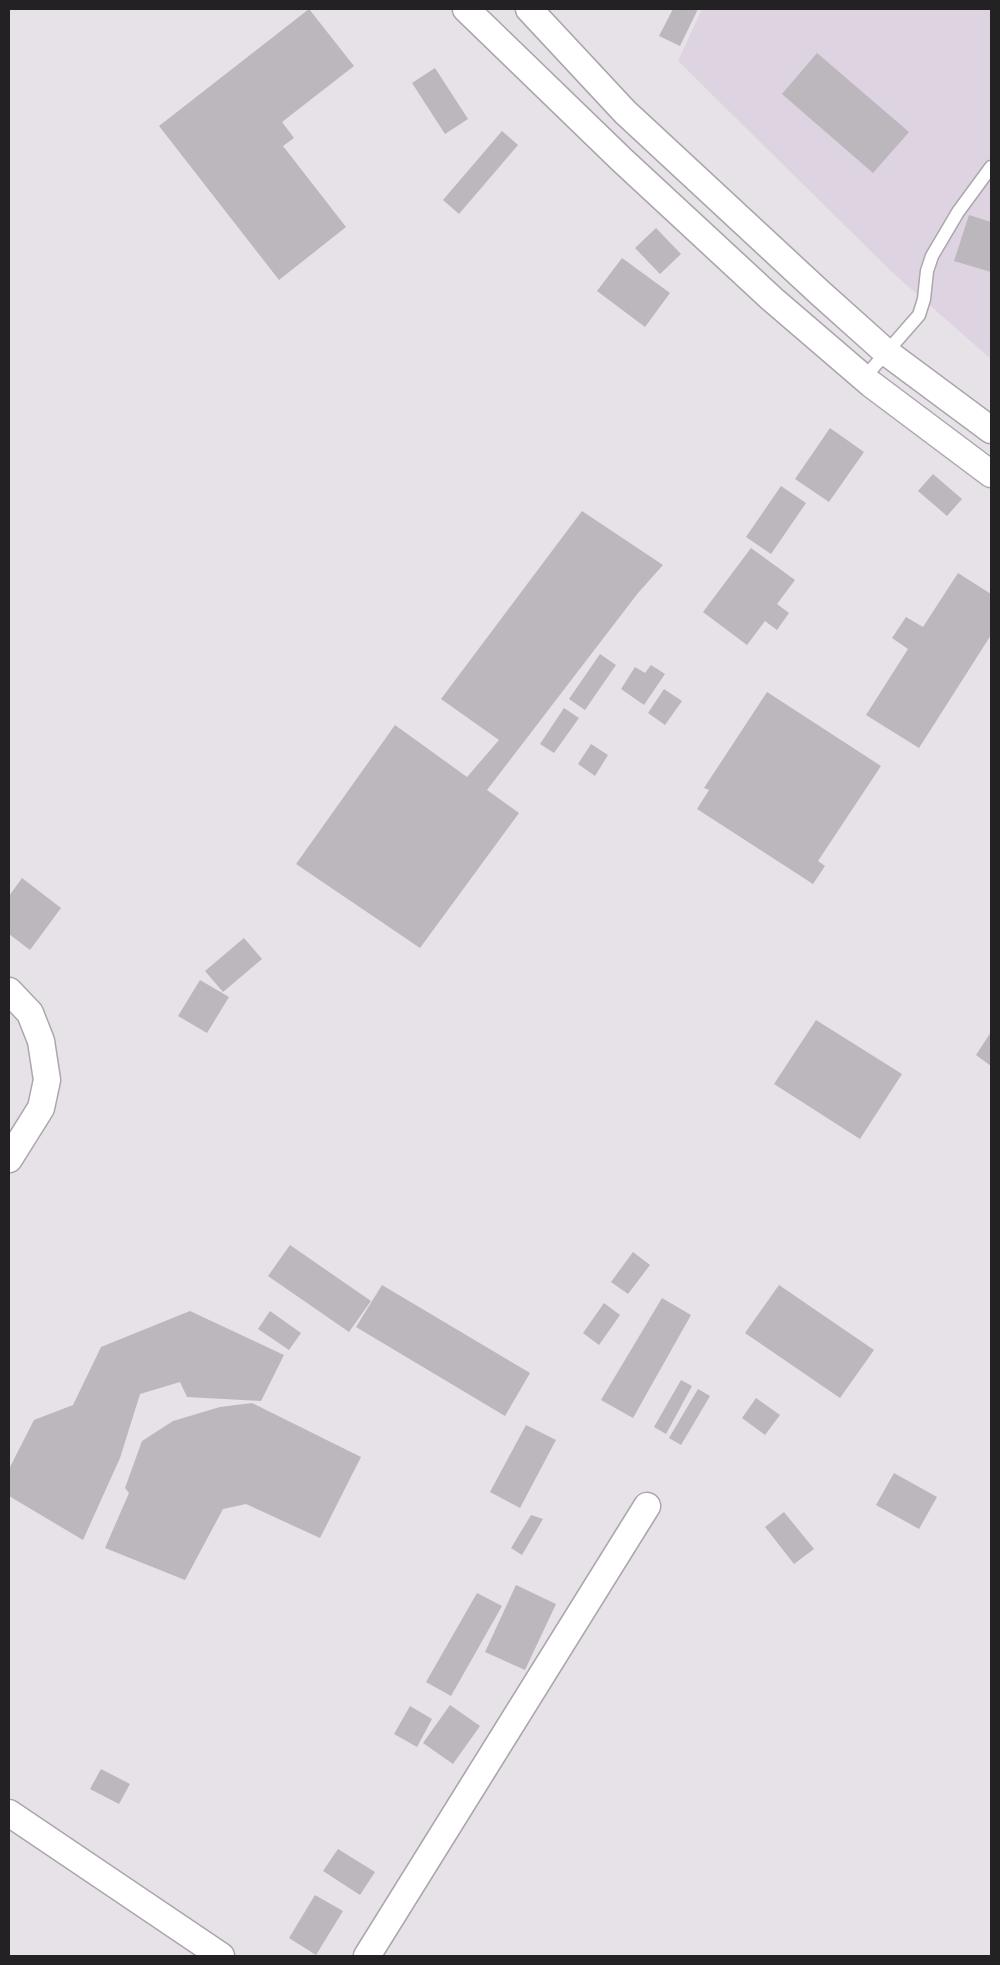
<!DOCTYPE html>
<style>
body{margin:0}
#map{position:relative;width:1000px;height:1965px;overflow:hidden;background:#e7e1e8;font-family:"Sofia Sans Condensed",sans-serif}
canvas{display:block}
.frame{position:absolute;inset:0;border:10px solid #242124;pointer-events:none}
</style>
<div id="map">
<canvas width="1000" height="1965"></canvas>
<div class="frame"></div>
</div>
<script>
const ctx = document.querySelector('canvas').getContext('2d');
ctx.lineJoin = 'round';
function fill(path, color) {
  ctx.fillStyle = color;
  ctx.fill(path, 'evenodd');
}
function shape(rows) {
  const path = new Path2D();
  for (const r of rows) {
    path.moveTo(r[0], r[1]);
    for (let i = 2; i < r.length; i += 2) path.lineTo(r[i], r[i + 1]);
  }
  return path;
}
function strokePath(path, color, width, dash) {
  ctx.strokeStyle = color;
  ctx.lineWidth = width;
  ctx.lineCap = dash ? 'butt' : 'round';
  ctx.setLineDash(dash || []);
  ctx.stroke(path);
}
fill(shape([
 [702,9,991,9,991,359,893,273,678,61]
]), '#ded3e0');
fill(shape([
 [309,9,354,66,282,122,294,138,283,146,346,227,279,280,159,126],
 [673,9,698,9,680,46,659,36],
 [817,53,909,132,873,173,782,94],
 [435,68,468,119,445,134,412,83],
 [502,131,518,145,459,214,443,200],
 [969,215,991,222,991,272,954,261],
 [656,228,681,254,660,274,635,248],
 [622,258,670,293,645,327,597,291],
 [830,428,864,452,829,502,795,479],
 [933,474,962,499,947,516,918,491],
 [781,486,806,503,771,554,746,537],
 [582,511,663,565,638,593,487,790,519,813,420,948,296,864,395,725,467,777,499,740,441,699],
 [751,548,795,580,777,604,789,613,777,630,765,621,747,645,703,612],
 [958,573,991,594,991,635,919,748,866,715,908,649,892,638,906,617,923,627],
 [600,654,616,665,585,710,569,699],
 [651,665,665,674,644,705,621,689,635,667,645,673],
 [664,689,682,701,665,725,648,713],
 [767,692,881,766,818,861,825,866,813,884,697,809,709,790,704,788],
 [564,708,579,718,554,753,540,744],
 [591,744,608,755,595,776,578,764],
 [22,878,61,908,30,950,9,934,9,896],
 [244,938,262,959,223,992,205,971],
 [200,980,229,997,207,1033,178,1016],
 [816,1020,902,1074,860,1139,774,1084],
 [991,1032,991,1066,976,1055],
 [290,1245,371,1301,349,1332,268,1276],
 [633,1252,650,1265,628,1294,611,1282],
 [382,1285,530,1373,505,1416,356,1327],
 [779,1285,874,1350,840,1398,745,1333],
 [662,1298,691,1315,633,1418,601,1400],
 [604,1303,620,1315,599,1345,583,1333],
 [190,1311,284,1355,261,1401,187,1397,180,1382,140,1394,120,1458,83,1540,9,1496,9,1469,34,1420,73,1405,101,1347],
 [270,1311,301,1333,289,1350,258,1329],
 [681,1380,692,1386,666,1434,654,1427],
 [698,1389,710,1396,681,1445,669,1438],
 [756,1398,780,1415,765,1435,742,1418],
 [252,1403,361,1457,320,1538,246,1504,223,1509,185,1580,105,1548,129,1493,125,1488,142,1441,173,1421,220,1407],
 [526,1425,556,1440,520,1508,490,1492],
 [894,1473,937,1497,919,1529,876,1505],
 [784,1512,814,1549,794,1564,765,1527],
 [531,1515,543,1519,522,1555,511,1548],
 [516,1585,556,1604,525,1670,485,1652],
 [477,1593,502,1606,451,1696,426,1682],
 [450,1705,480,1726,453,1764,423,1743],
 [410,1706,432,1719,417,1747,394,1734],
 [101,1769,130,1784,119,1804,90,1789],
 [338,1849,375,1872,360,1895,323,1871],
 [315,1895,343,1911,316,1955,289,1938]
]), '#bcb6bd');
const service = shape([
 [864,378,919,315,924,299,927,271,932,256,958,212,991,167]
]);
const minor = shape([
 [466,9,622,160,772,299,871,384,991,474],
 [529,9,625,112,819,292,886,352,991,430],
 [9,991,30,1013,41,1041,47,1080,41,1108,9,1159],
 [9,1813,221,1956],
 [367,1956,647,1506]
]);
strokePath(service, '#aba6ac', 15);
strokePath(minor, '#aba6ac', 29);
strokePath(service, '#fff', 12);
strokePath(minor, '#fff', 26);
</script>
